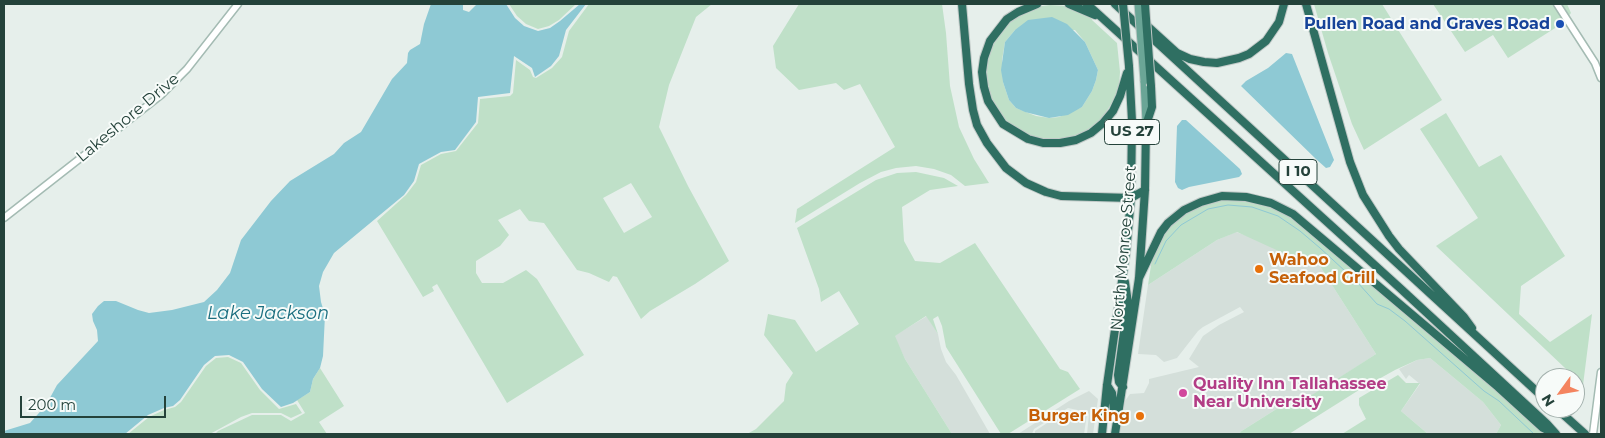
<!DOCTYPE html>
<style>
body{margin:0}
#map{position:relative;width:1605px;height:438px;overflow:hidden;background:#e6efeb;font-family:Montserrat,sans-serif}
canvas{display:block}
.frame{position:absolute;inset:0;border:5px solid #24423a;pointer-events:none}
.north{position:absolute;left:1535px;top:368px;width:50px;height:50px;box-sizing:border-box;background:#f7fbf9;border:1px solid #a3b1ad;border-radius:50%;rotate:238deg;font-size:14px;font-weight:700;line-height:20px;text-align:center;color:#24423a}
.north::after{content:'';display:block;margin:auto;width:18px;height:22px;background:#f4845f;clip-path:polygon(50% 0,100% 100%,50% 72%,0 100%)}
.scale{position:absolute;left:20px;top:396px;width:146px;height:22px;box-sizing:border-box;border:2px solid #24423a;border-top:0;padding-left:6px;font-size:15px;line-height:18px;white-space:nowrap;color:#24423a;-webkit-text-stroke:4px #f7fbf9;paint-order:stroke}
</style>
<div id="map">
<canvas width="1605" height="438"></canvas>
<div class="frame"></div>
<div class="north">N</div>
<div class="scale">200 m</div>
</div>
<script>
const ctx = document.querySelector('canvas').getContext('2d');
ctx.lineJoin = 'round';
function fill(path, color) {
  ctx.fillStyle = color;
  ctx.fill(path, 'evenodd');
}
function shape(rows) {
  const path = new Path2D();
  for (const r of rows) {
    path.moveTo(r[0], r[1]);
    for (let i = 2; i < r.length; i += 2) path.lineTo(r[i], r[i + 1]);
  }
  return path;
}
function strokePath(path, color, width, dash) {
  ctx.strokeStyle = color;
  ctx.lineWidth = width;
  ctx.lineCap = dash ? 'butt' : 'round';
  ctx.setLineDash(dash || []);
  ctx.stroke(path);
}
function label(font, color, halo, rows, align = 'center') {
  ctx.font = font + ' Montserrat,sans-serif';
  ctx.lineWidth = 4;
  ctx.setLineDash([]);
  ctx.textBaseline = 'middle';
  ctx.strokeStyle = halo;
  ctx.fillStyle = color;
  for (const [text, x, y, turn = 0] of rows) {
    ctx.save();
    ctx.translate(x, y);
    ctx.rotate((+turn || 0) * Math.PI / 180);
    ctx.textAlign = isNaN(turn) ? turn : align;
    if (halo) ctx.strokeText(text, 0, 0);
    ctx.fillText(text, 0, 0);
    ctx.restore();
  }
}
fill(shape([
 [1236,232,1316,260,1376,354,1301,403,1297,396,1240,432,1241,434,1120,434,1125,401,1130,394,1144,393,1149,383,1149,379,1199,367,1189,359,1203,336,1219,325,1244,312,1240,307,1203,327,1198,331,1177,358,1164,362,1156,355,1138,354,1148,285,1217,240],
 [927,316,938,334,941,349,946,362,956,375,990,434,952,434,905,359,894,336],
 [1430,358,1483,402,1501,425,1496,434,1428,434,1401,411,1420,384,1409,375,1406,379,1399,369,1417,360],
 [1089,391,1098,399,1093,434,1087,434,1089,414,1087,412,1068,408,1034,429,1032,434,1018,434,1069,401],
 [1067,410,1087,414,1084,434,1035,434,1035,431]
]), '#d4dfda');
fill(shape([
 [509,4,576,4,559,20,549,26,538,29,526,24,517,16],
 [589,4,712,4,696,17,669,85,659,127,688,186,729,261,695,284,650,311,641,319,617,277,613,276,609,282,589,273,577,270,544,223,529,221,520,209,498,220,509,235,500,246,476,261,476,273,482,283,503,283,526,270,537,279,584,355,507,403,437,284,432,287,434,291,423,297,377,221,406,195,416,182,421,165,441,154,456,151,478,123,480,99,510,96,513,93,516,60,530,70,533,77,536,78,552,68,562,57,569,31],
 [631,183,652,217,624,233,603,198],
 [799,4,942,4,946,33,950,86,959,127,974,159,989,183,965,186,951,175,934,169,916,166,896,168,881,172,860,183,795,223,797,209,895,147,860,84,844,90,836,83,799,90,776,68,773,46],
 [1314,4,1382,4,1442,100,1364,150,1352,124,1328,53],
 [1433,4,1567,4,1571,13,1563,23,1508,58,1493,35,1465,52],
 [1050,5,1067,6,1086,13,1092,19,1092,20,1117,43,1120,72,1119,86,1115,98,1101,120,1082,134,1066,139,1053,140,1028,136,1015,128,1001,116,990,95,987,86,985,67,991,45,1013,18,1035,7],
 [1015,30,1075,30,1085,42,1098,70,1096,80,1092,91,1082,107,1059,117,1050,118,1036,116,1016,108,1009,100,1003,82,1002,60,1005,42],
 [1446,113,1479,167,1501,155,1565,256,1521,286,1519,314,1550,342,1592,314,1583,385,1436,246,1478,218,1420,129],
 [916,172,944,178,958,186,930,190,902,207,904,241,915,261,940,263,975,243,1060,369,1068,372,1080,389,1008,434,1001,434,946,347,942,326,938,316,933,319,938,334,926,316,895,336,905,359,952,434,747,434,756,429,784,401,786,384,793,373,764,335,768,314,795,320,816,352,859,324,839,291,821,302,819,289,797,228,876,180,897,173],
 [1247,198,1284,211,1468,363,1544,434,1496,434,1501,425,1483,402,1430,358,1417,360,1395,370,1359,390,1289,434,1241,434,1240,432,1297,396,1301,402,1376,354,1316,260,1305,263,1237,232,1217,240,1148,285,1152,259,1165,230,1180,215,1214,200],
 [228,357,241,363,260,390,279,409,296,404,302,413,291,418,281,413,252,413,241,417,210,434,128,434,149,417,164,410,175,407,181,402,206,366,216,358],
 [320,368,344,406,319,422,327,434,215,434,218,431,252,415,281,415,291,421,305,413,297,400,310,392,313,379],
 [1398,375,1406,383,1420,383,1401,411,1428,434,1342,434,1366,419,1359,405,1359,398]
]), '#bfe0c8');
fill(shape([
 [431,4,463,4,463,10,469,12,477,4,506,4,515,18,524,26,538,31,550,28,560,21,580,4,586,4,566,30,559,56,551,66,535,77,532,68,514,56,510,93,478,97,476,122,455,150,441,152,419,164,414,181,404,195,334,253,323,272,319,286,321,302,325,315,323,356,320,368,313,379,310,392,293,403,281,407,262,389,243,362,229,355,215,356,204,365,180,400,173,406,164,408,148,415,125,434,4,434,4,431,30,423,46,405,57,385,98,341,97,330,93,321,92,314,98,306,104,301,116,301,138,310,149,313,172,310,204,302,217,290,230,273,241,240,271,201,290,181,334,154,344,143,361,132,392,79,407,63,408,53,410,50,420,44,424,24],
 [1052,17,1067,24,1085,42,1098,70,1096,80,1092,91,1082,107,1068,115,1049,118,1025,112,1016,108,1009,100,1003,82,1001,70,1005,42,1015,30,1028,20],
 [1286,53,1292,54,1334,160,1330,167,1326,168,1317,160,1241,86,1246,81,1268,68],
 [1182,120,1186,120,1240,169,1242,174,1239,177,1189,187,1182,190,1178,188,1175,182,1177,126]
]), '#8ec9d4');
strokePath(shape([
 [1155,264,1166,241,1181,225,1208,209,1228,205,1252,207,1278,216,1300,231,1320,248,1358,283,1377,304,1389,309,1405,321,1484,391,1499,401,1534,434]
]), '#8ec9d4', 1);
const secondary = shape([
 [1557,4,1595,63,1601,78],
 [4,218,161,95,187,69,238,4],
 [1593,434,1601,372]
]);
const primary = shape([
 [1144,81,1146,122]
]);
const highway = shape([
 [962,4,969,84,973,110,977,125,987,143,1006,168,1026,183,1046,192,1061,196,1131,198,1145,190],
 [1037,4,1018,12,1007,19,990,41,984,58,982,72,984,87,988,101,1003,124,1028,139,1043,143,1060,143,1076,140,1091,133,1103,123,1113,111,1120,96,1127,73],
 [1069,4,1095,15],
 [1087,4,1401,289,1547,424,1556,434],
 [1115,4,1545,399],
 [1306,4,1350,162,1363,195,1389,236,1399,249,1464,317,1472,328],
 [1144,23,1177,53,1190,59,1204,62,1217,63,1239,58,1249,54,1266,41,1279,22,1284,4],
 [1139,278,1161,232,1168,223,1184,210,1201,202,1222,196,1246,197,1271,203,1293,214,1498,387,1543,428,1553,433],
 [1107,385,1112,393,1115,419],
 [1123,387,1119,382,1118,375,1128,303,1125,282],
 [1556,408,1585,434],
 [1102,434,1107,385,1126,253,1131,198,1132,121,1129,66],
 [1115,434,1139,278,1145,190,1146,125,1152,107,1151,86]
]);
strokePath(secondary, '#a4bbb3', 9);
strokePath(primary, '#c2cac8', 9);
strokePath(highway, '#c2cac8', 10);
strokePath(secondary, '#fff', 6);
strokePath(primary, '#6aa596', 7);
strokePath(highway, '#2f6f62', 8);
const primaryBridge = shape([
 [1138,4,1144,81]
]);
const highwayBridge = shape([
 [1123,4,1129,66],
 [1145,5,1151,86]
]);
strokePath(primaryBridge, '#c2cac8', 9, []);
strokePath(highwayBridge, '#c2cac8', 10, []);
strokePath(primaryBridge, '#6aa596', 7);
strokePath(highwayBridge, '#2f6f62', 8);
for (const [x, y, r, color] of [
 [1560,24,5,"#1a4fb4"],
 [1259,269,5,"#e8710a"],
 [1183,393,5,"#d1479c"],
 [1140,416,5,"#e8710a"]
]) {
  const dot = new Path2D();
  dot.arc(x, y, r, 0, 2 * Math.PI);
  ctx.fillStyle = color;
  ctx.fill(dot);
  strokePath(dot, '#f7fbf9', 2);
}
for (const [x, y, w] of [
 [1132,132,55],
 [1298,172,38]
]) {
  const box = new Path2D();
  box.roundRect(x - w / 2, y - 12.5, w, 25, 4);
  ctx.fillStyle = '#f7fbf9';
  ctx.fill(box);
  strokePath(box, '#24423a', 1);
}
label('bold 15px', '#24423a', null, [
 ["US 27",1132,132],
 ["I 10",1298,172]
]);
label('bold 16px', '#164399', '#f7fbf9', [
 ["Pullen Road and Graves Road",1550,24]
], 'right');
label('16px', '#24423a', '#f7fbf9', [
 ["Lakeshore Drive",128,118,-40],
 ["North Monroe Street",1124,248,-85]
]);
label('bold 16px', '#c56008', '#f7fbf9', [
 ["Wahoo",1269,260],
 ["Seafood Grill",1269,278],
 ["Burger King",1130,416,"right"]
], 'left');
label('bold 16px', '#b23c85', '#f7fbf9', [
 ["Quality Inn Tallahassee",1193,384],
 ["Near University",1193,402]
], 'left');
label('italic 18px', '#1c6f80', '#f7fbf9', [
 ["Lake Jackson",268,314]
]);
</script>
